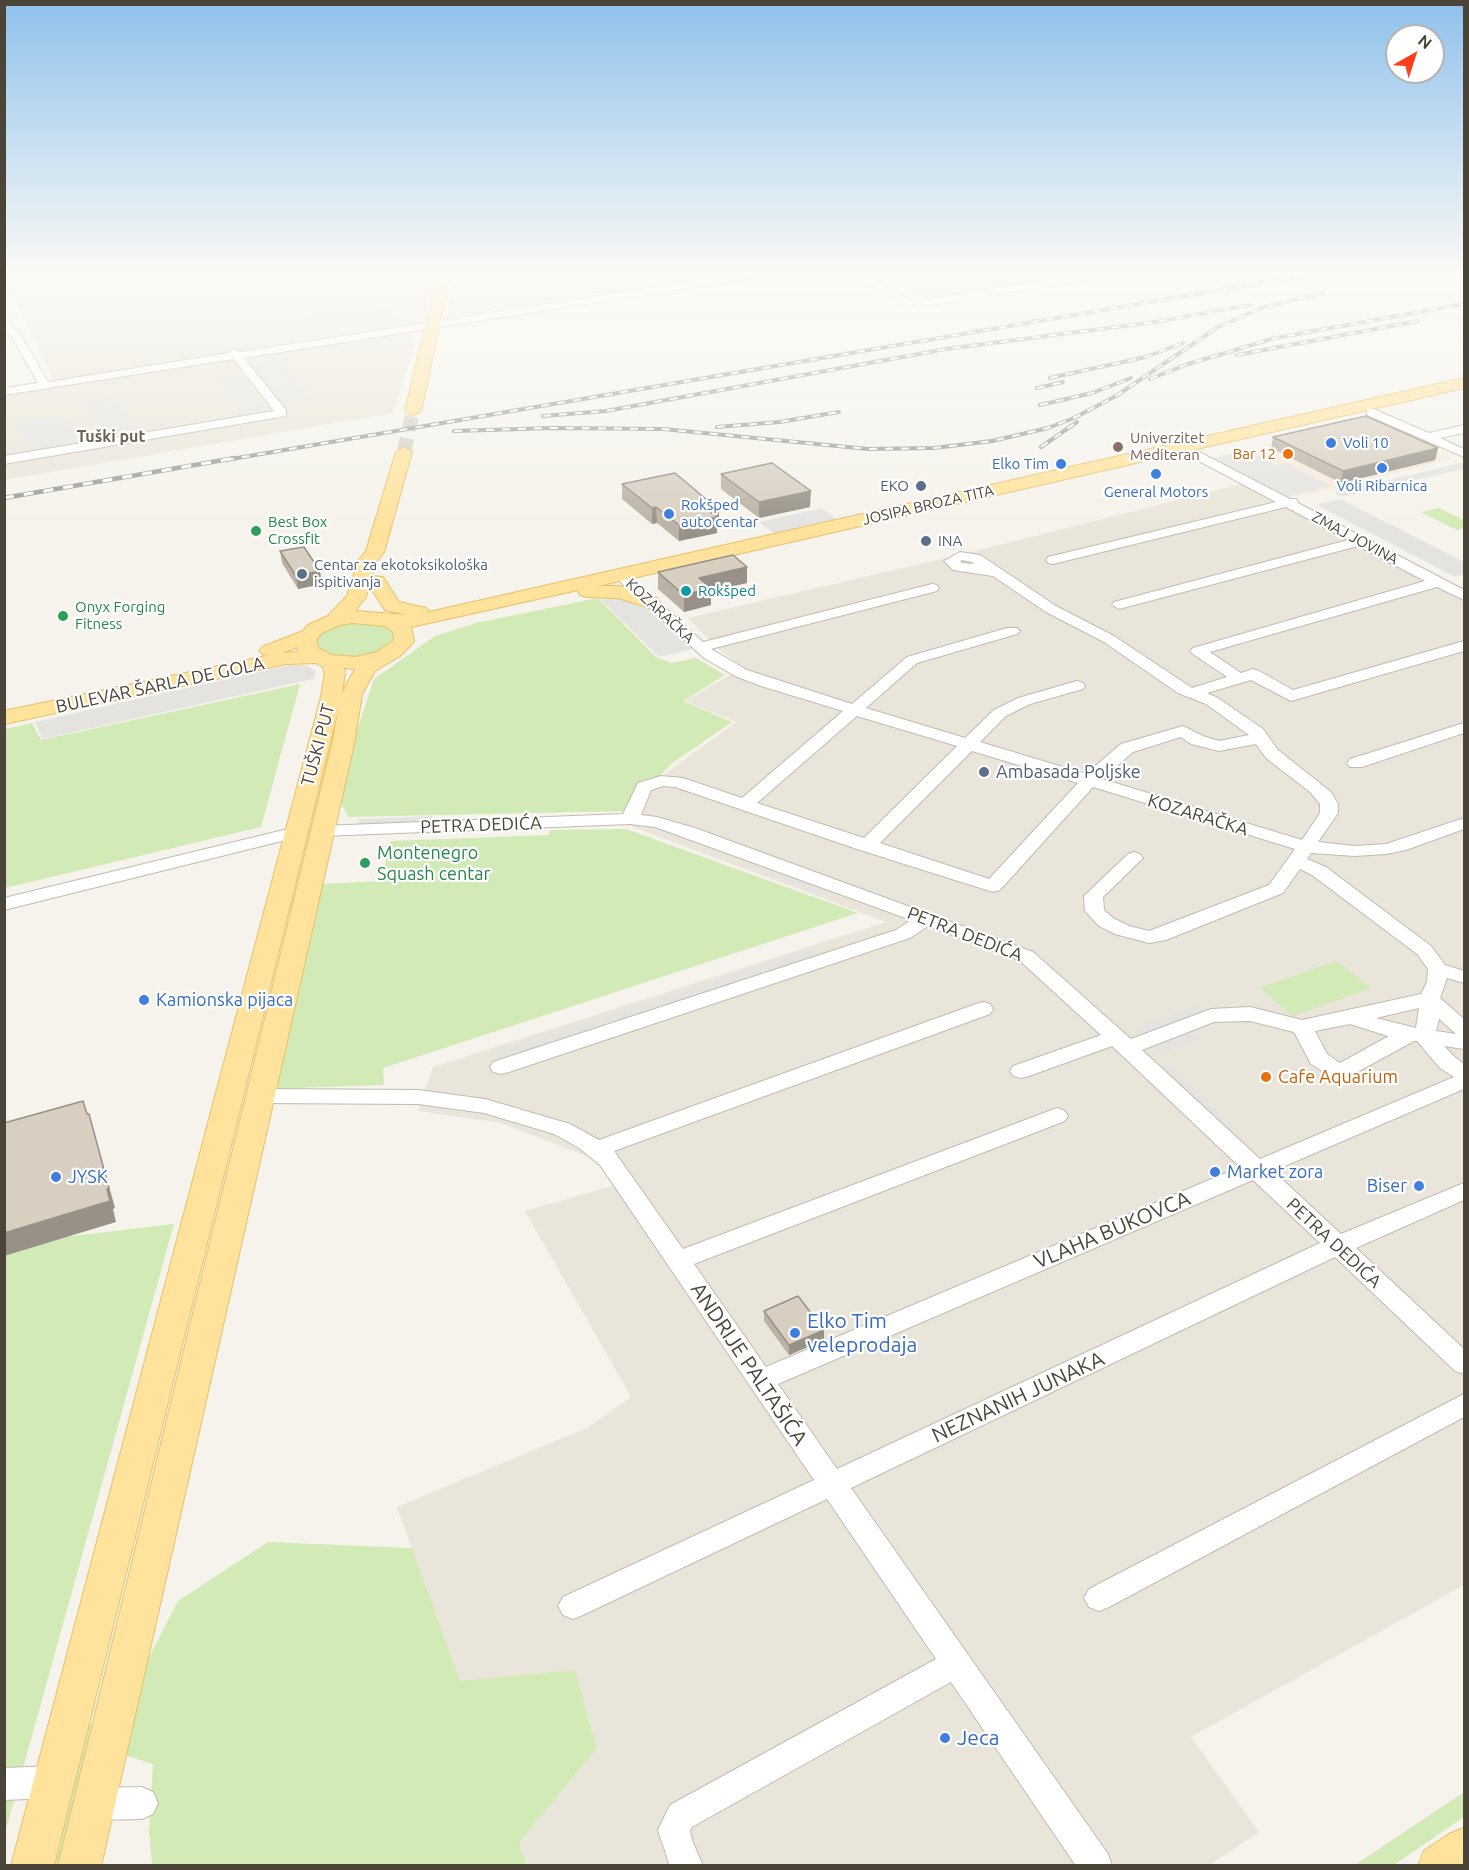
<!DOCTYPE html>
<meta charset="utf-8">
<style>
body{margin:0}
#map{position:relative;width:1469px;height:1870px;overflow:hidden;background:#f6f3ec;font-family:Ubuntu,sans-serif}
canvas{display:block}
.frame{position:absolute;inset:0;border:6px solid #4b4439;pointer-events:none}
.north{position:absolute;left:1385px;top:24px;width:60px;height:60px;box-sizing:border-box;background:#fff;border:2px solid #b7b4b0;border-radius:50%;rotate:39deg;font-size:16px;font-weight:700;line-height:24px;text-align:center;color:#4b4439}
.north::after{content:'';display:block;margin:auto;width:21px;height:27px;background:#fc3f1d;clip-path:polygon(50% 0,100% 100%,50% 72%,0 100%)}
</style>
<div id="map">
<canvas width="1469" height="1870"></canvas>
<div class="frame"></div>
<div class="north">N</div>
</div>
<script>
const ctx = document.querySelector('canvas').getContext('2d');
ctx.lineJoin = 'round';
function fill(path, color) {
  ctx.fillStyle = color;
  ctx.fill(path, 'evenodd');
}
function shape(rows) {
  const path = new Path2D();
  for (const r of rows) {
    path.moveTo(r[0], r[1]);
    for (let i = 2; i < r.length; i += 2) path.lineTo(r[i], r[i + 1]);
  }
  return path;
}
function strokePath(path, color, width, dash) {
  ctx.strokeStyle = color;
  ctx.lineWidth = width;
  ctx.lineCap = dash ? 'butt' : 'round';
  ctx.setLineDash(dash || []);
  ctx.stroke(path);
}
function label(font, color, halo, rows, align = 'center') {
  ctx.font = font + ' Ubuntu,sans-serif';
  ctx.lineWidth = 4.5;
  ctx.setLineDash([]);
  ctx.textBaseline = 'middle';
  ctx.strokeStyle = halo;
  ctx.fillStyle = color;
  for (const [text, x, y, turn = 0] of rows) {
    ctx.save();
    ctx.translate(x, y);
    ctx.rotate((+turn || 0) * Math.PI / 180);
    ctx.textAlign = isNaN(turn) ? turn : align;
    if (halo) ctx.strokeText(text, 0, 0);
    ctx.fillText(text, 0, 0);
    ctx.restore();
  }
}
fill(shape([
 [4,273,434,273,425,313,421,319,408,324,53,380,9,289,5,289],
 [455,273,730,273,463,315,447,315],
 [392,334,412,337,415,344,393,413,5,480,5,394],
 [1245,483,1464,599,1464,1585,1191,1737,1259,1832,1208,1866,527,1865,519,1843,597,1748,575,1671,460,1682,397,1507,587,1428,631,1397,525,1211,616,1185,594,1159,501,1123,418,1111,433,1067,886,922,633,827,634,797,736,722,685,701,744,667,718,649,688,618,963,554]
]), '#eae5da');
fill(shape([
 [1371,422,1452,459,1307,495,1229,455]
]), '#f7ead8');
fill(shape([
 [859,273,1063,273,1066,276,932,298,925,298,904,286,886,288]
]), '#e6e2dd');
fill(shape([
 [1439,508,1464,520,1464,528,1457,530,1421,512],
 [598,598,656,657,672,663,696,658,725,675,683,701,732,722,671,764,626,811,348,817,339,799,352,745,374,679,435,636,476,623],
 [353,621,386,626,393,630,395,636,393,642,376,653,363,657,336,657,318,649,315,644,321,632,330,627],
 [300,684,261,827,5,888,5,729,32,723,41,740],
 [626,829,858,913,383,1068,384,1085,264,1089,303,885,381,881,391,841,549,835,550,830],
 [1337,961,1371,988,1293,1016,1259,988],
 [174,1224,5,1833,5,1244],
 [268,1542,412,1548,460,1681,575,1670,597,1748,519,1843,527,1866,152,1865,149,1830,153,1764,121,1754,131,1692,178,1601],
 [84,1725,99,1725,64,1865,49,1866],
 [1464,1792,1464,1817,1394,1865,1355,1865]
]), '#d2eab5');
fill(shape([
 [421,302,421,307,388,311,396,320,309,334,299,320],
 [276,359,311,399,284,403,250,363],
 [242,378,268,412,243,416,218,381],
 [112,398,137,432,111,437,87,403],
 [65,416,80,444,31,452,17,424],
 [1247,450,1276,465,1285,463,1331,486,1288,497,1212,458],
 [1461,463,1464,465,1464,469,1341,497,1334,493],
 [1340,499,1464,562,1464,574,1455,577,1317,505],
 [822,508,839,521,776,535,759,522],
 [615,596,643,604,692,649,659,657,600,599],
 [294,664,307,666,316,671,313,679,42,739,35,722],
 [432,816,432,823,358,825,359,819],
 [772,868,830,889,824,895,766,873],
 [809,950,816,957,768,973,762,966],
 [758,967,764,974,717,990,711,982],
 [707,984,713,992,664,1007,659,1000],
 [655,1001,661,1008,611,1025,605,1017],
 [1199,1005,1208,1012,1143,1036,1135,1028],
 [602,1019,607,1026,556,1043,551,1035],
 [1191,1031,1199,1038,1162,1053,1153,1045],
 [547,1037,552,1045,500,1062,495,1053],
 [1167,1064,1234,1127,1224,1131,1157,1067]
]), '#e5e3e0');
strokePath(shape([
 [404,452,413,411]
]), '#d4d0c8', 14, [14, 8]);
const minor = shape([
 [745,273,769,273,764,276,244,358,286,410,286,416,4,464,4,456,274,411,234,359,4,395,4,388,38,383,11,336,4,331,4,322,19,332,48,382,229,353,230,350,234,349,240,352,745,273],
 [847,273,860,273,908,299,920,301,1090,273,1113,273,1108,276,920,307,901,303,847,273],
 [4,277,12,284,4,290,4,277],
 [1371,408,1429,433,1464,425,1464,433,1440,438,1464,449,1464,457,1367,415,1367,409,1371,408],
 [1182,443,1290,499,1297,499,1298,503,1464,590,1464,600,1437,587,1210,652,1241,673,1253,669,1259,671,1293,690,1464,641,1464,651,1291,701,1251,680,1207,693,1218,698,1263,729,1278,750,1331,792,1338,804,1338,813,1318,842,1355,846,1386,844,1464,818,1464,829,1406,850,1386,854,1355,856,1311,853,1307,859,1326,867,1431,946,1445,965,1464,971,1464,983,1447,978,1440,998,1464,1019,1464,1049,1444,1046,1456,1058,1464,1064,1464,1089,1273,1171,1341,1234,1464,1183,1464,1200,1356,1248,1464,1349,1464,1374,1455,1371,1335,1257,851,1488,1108,1854,1112,1866,1076,1866,951,1682,692,1827,690,1831,692,1840,703,1866,670,1866,658,1830,670,1805,936,1659,827,1499,583,1615,573,1619,563,1615,558,1606,563,1597,814,1480,600,1165,579,1148,554,1134,484,1113,418,1104,260,1103,252,1101,249,1096,252,1091,260,1089,418,1090,485,1099,570,1124,599,1140,976,1004,983,1002,990,1004,993,1009,990,1014,614,1151,683,1249,1049,1111,1057,1108,1065,1111,1068,1116,1065,1121,694,1264,766,1367,1240,1167,1112,1046,1029,1076,1021,1078,1013,1076,1010,1071,1013,1066,1101,1035,1019,960,928,926,910,938,509,1072,501,1074,493,1072,490,1067,493,1062,896,930,911,920,655,827,630,824,322,836,316,835,313,831,316,827,322,826,623,814,638,783,661,776,683,778,742,798,843,711,761,686,735,676,704,658,616,578,614,575,616,572,621,571,626,572,703,642,932,584,937,585,939,588,937,591,711,649,747,670,852,704,907,657,1007,628,1017,628,1020,631,1017,634,917,663,866,708,965,738,994,710,1018,698,1077,681,1083,683,1085,686,1083,689,1030,704,1006,716,980,742,1086,774,1121,744,1183,726,1203,736,1219,741,1249,735,1206,704,1178,693,1104,642,1046,612,993,576,953,570,944,561,960,552,980,555,1056,606,1114,636,1192,688,1227,677,1193,654,1190,651,1193,648,1425,581,1358,546,1119,609,1112,605,1114,602,1348,540,1286,507,1053,564,1048,563,1046,560,1048,557,1276,502,1178,450,1176,447,1182,443],
 [962,560,971,562,975,564,962,563,960,562,962,560],
 [857,716,957,746,864,838,757,803,857,716],
 [1181,737,1191,744,1219,751,1256,744,1266,758,1310,792,1320,804,1320,813,1302,840,1102,779,1133,752,1181,737],
 [972,751,1078,783,989,879,880,843,972,751],
 [663,786,675,787,860,850,993,892,1000,890,1093,787,1295,849,1269,885,1149,931,1129,926,1113,918,1104,910,1103,897,1143,858,1140,854,1134,852,1128,854,1084,896,1085,911,1099,926,1115,934,1149,943,1166,940,1283,893,1300,869,1312,875,1417,954,1428,969,1427,982,1421,994,1302,1020,1250,1007,1211,1009,1131,1039,1033,952,695,828,657,817,641,815,651,790,663,786],
 [1419,1008,1416,1028,1376,1018,1419,1008],
 [1439,1019,1456,1034,1436,1031,1439,1019],
 [1250,1021,1294,1032,1311,1064,1332,1077,1340,1079,1348,1077,1414,1041,1417,1041,1440,1068,1454,1077,1260,1159,1142,1050,1214,1022,1250,1021],
 [1350,1024,1388,1036,1389,1036,1340,1063,1327,1054,1315,1031,1350,1024],
 [1253,1180,1320,1243,837,1469,778,1384,1253,1180],
 [1464,723,1464,733,1362,767,1350,767,1347,763,1350,759,1464,723],
 [296,827,302,828,305,832,302,836,4,910,4,898,296,827],
 [1464,1394,1464,1417,1109,1607,1099,1611,1089,1607,1084,1598,1089,1589,1464,1394],
 [54,1766,65,1771,70,1782,65,1793,54,1798,4,1800,4,1768,54,1766],
 [142,1787,153,1792,158,1803,153,1814,142,1819,93,1820,82,1815,77,1804,82,1793,93,1788,142,1787]
]);
const major = shape([
 [438,273,450,273,421,411,413,416,405,411,438,273],
 [1464,378,1464,388,598,586,620,586,657,598,660,602,657,606,650,608,618,598,587,597,580,595,578,590,411,627,414,641,411,645,400,656,375,671,362,694,354,744,101,1866,58,1866,332,744,339,706,54,1866,11,1866,321,697,325,673,323,667,316,663,286,664,4,724,4,711,266,656,259,651,262,647,303,631,308,625,328,616,347,596,358,561,366,551,396,452,404,447,412,452,384,552,376,562,372,576,383,577,399,602,426,608,429,612,1464,378],
 [369,585,385,610,407,615,355,611,366,597,369,585],
 [352,623,385,626,393,632,394,640,377,652,356,657,332,655,318,648,316,640,322,633,340,625,352,623],
 [297,647,298,652,283,653,297,647],
 [344,668,355,669,342,693,345,673,344,668],
 [1464,1828,1464,1866,1418,1866,1424,1851,1449,1834,1464,1828]
]);
strokePath(minor, '#c2bbae', 2);
strokePath(major, '#e6c16a', 2);
fill(minor, '#fff');
fill(major, '#ffe39c');
const railFar1 = shape([
 [1237,355,1418,321],
 [1050,378,1146,357,1183,343],
 [1150,379,1185,365,1275,338,1464,304],
 [1037,388,1063,382],
 [1040,405,1092,393,1131,378],
 [543,416,606,411,946,349,1155,322,1251,305],
 [717,427,779,422,839,412],
 [454,431,553,428,663,429,868,449,934,448,992,441,1048,428,1074,418,1116,396,1218,327,1261,308,1323,293],
 [1041,447,1077,422],
 [226,460,1319,273]
]);
const rail = shape([
 [4,498,235,458]
]);
strokePath(railFar1, '#9a9a9a', 4);
strokePath(rail, '#9a9a9a', 4.5);
strokePath(railFar1, '#fff', 2, [8]);
strokePath(rail, '#fff', 3, [10]);
fill(shape([
 [1273,437,1438,448,1435,460,1341,483,1271,448],
 [721,474,810,507,759,518,721,489],
 [622,484,719,526,717,526,717,533,679,541,657,523,652,524,622,499],
 [280,551,322,584,298,589,282,563],
 [747,567,747,583,711,591,711,605,684,612,658,589,658,572],
 [764,1311,824,1330,824,1340,789,1355,764,1321]
]), '#bab2a6');
fill(shape([
 [1438,448,1435,460,1341,483,1343,471],
 [811,491,810,507,759,518,759,502],
 [656,507,657,523,652,524,652,508],
 [719,510,719,526,717,526,717,533,679,541,679,525,710,512],
 [747,567,747,583,711,591,711,605,684,612,684,595,699,578],
 [320,571,322,584,298,589,296,576],
 [89,1114,115,1208,113,1209,116,1222,4,1256,4,1233,107,1189],
 [824,1330,824,1340,789,1355,789,1345]
]), '#979187');
const building = shape([
 [1366,416,1438,448,1343,471,1273,437,1366,416],
 [772,463,811,491,759,502,721,474,772,463],
 [675,473,719,510,710,512,717,517,679,525,656,507,652,508,622,484,675,473],
 [304,547,320,571,296,576,280,551,304,547],
 [733,555,747,567,699,578,711,588,684,595,658,572,733,555],
 [83,1101,87,1114,89,1114,109,1188,107,1189,110,1201,4,1233,4,1123,83,1101],
 [798,1296,824,1330,789,1345,764,1311,798,1296]
]);
fill(building, '#d8cfc1');
strokePath(building, '#979187', 1.5);
const sky = ctx.createLinearGradient(0, 0, 0, 535);
sky.addColorStop(0, '#8fc1ec');
sky.addColorStop(0.51, '#fbfaf6');
sky.addColorStop(1, '#fbfaf600');
ctx.fillStyle = sky;
ctx.fillRect(0, 0, 1469, 535);
for (const [x, y, r, color] of [
 [1331,443,6,"#3f7fe0"],
 [1118,447,6,"#8d6e63"],
 [1288,454,6,"#e8710a"],
 [1061,464,6,"#3f7fe0"],
 [1382,468,6,"#3f7fe0"],
 [1156,474,6,"#3f7fe0"],
 [921,486,6,"#5c6f8a"],
 [669,514,6,"#3f7fe0"],
 [256,531,6,"#2e9e5b"],
 [926,541,6,"#5c6f8a"],
 [302,574,6,"#5c6f8a"],
 [686,591,6,"#0f9aa8"],
 [63,616,6,"#2e9e5b"],
 [984,772,6,"#5c6f8a"],
 [365,863,6,"#2e9e5b"],
 [144,1000,6,"#3f7fe0"],
 [1266,1077,6,"#e8710a"],
 [1215,1172,6,"#3f7fe0"],
 [56,1177,6,"#3f7fe0"],
 [1419,1186,6,"#3f7fe0"],
 [795,1333,6,"#3f7fe0"],
 [945,1738,6,"#3f7fe0"]
]) {
  const dot = new Path2D();
  dot.arc(x, y, r, 0, 2 * Math.PI);
  ctx.fillStyle = color;
  ctx.fill(dot);
  strokePath(dot, '#fff', 2);
}
label('15px', '#785e54', '#fff', [
 ["Univerzitet",1130,438],
 ["Mediteran",1130,455]
], 'left');
label('15px', '#366cbe', '#fff', [
 ["Voli 10",1343,443],
 ["Elko Tim",1049,464,"right"],
 ["Voli Ribarnica",1382,486,"center"],
 ["General Motors",1156,492,"center"],
 ["Rokšped",681,505],
 ["auto centar",681,522]
], 'left');
label('15px', '#c56008', '#fff', [
 ["Bar 12",1276,454]
], 'right');
label('15px', '#4e5e75', '#fff', [
 ["EKO",909,486,"right"],
 ["INA",938,541],
 ["Centar za ekotoksikološka",314,565],
 ["ispitivanja",314,582]
], 'left');
label('15px', '#4b4439', '#fff', [
 ["JOSIPA BROZA TITA",928,505,-13],
 ["ZMAJ JOVINA",1355,538,28],
 ["KOZARAČKA",660,611,43]
]);
label('15px', '#27864d', '#fff', [
 ["Best Box",268,522],
 ["Crossfit",268,539],
 ["Onyx Forging",75,607],
 ["Fitness",75,624]
], 'left');
label('15px', '#0d838f', '#fff', [
 ["Rokšped",698,591]
], 'left');
label('bold 16px', '#6e6250', '#fff', [
 ["Tuški put",111,437]
]);
label('18px', '#4b4439', '#fff', [
 ["BULEVAR ŠARLA DE GOLA",160,685,-12],
 ["TUŠKI PUT",318,745,-75],
 ["KOZARAČKA",1198,815,17],
 ["PETRA DEDIĆA",481,825,-2],
 ["PETRA DEDIĆA",965,934,21],
 ["PETRA DEDIĆA",1334,1243,43]
]);
label('18px', '#4e5e75', '#fff', [
 ["Ambasada Poljske",996,772]
], 'left');
label('18px', '#27864d', '#fff', [
 ["Montenegro",377,853],
 ["Squash centar",377,874]
], 'left');
label('18px', '#366cbe', '#fff', [
 ["Kamionska pijaca",156,1000],
 ["Market zora",1227,1172],
 ["JYSK",68,1177],
 ["Biser",1407,1186,"right"]
], 'left');
label('18px', '#c56008', '#fff', [
 ["Cafe Aquarium",1278,1077]
], 'left');
label('21px', '#4b4439', '#fff', [
 ["VLAHA BUKOVCA",1112,1230,-23],
 ["ANDRIJE PALTAŠIĆA",749,1364,56],
 ["NEZNANIH JUNAKA",1018,1397,-25]
]);
label('21px', '#366cbe', '#fff', [
 ["Elko Tim",807,1321],
 ["veleprodaja",807,1345],
 ["Jeca",957,1738]
], 'left');
</script>
